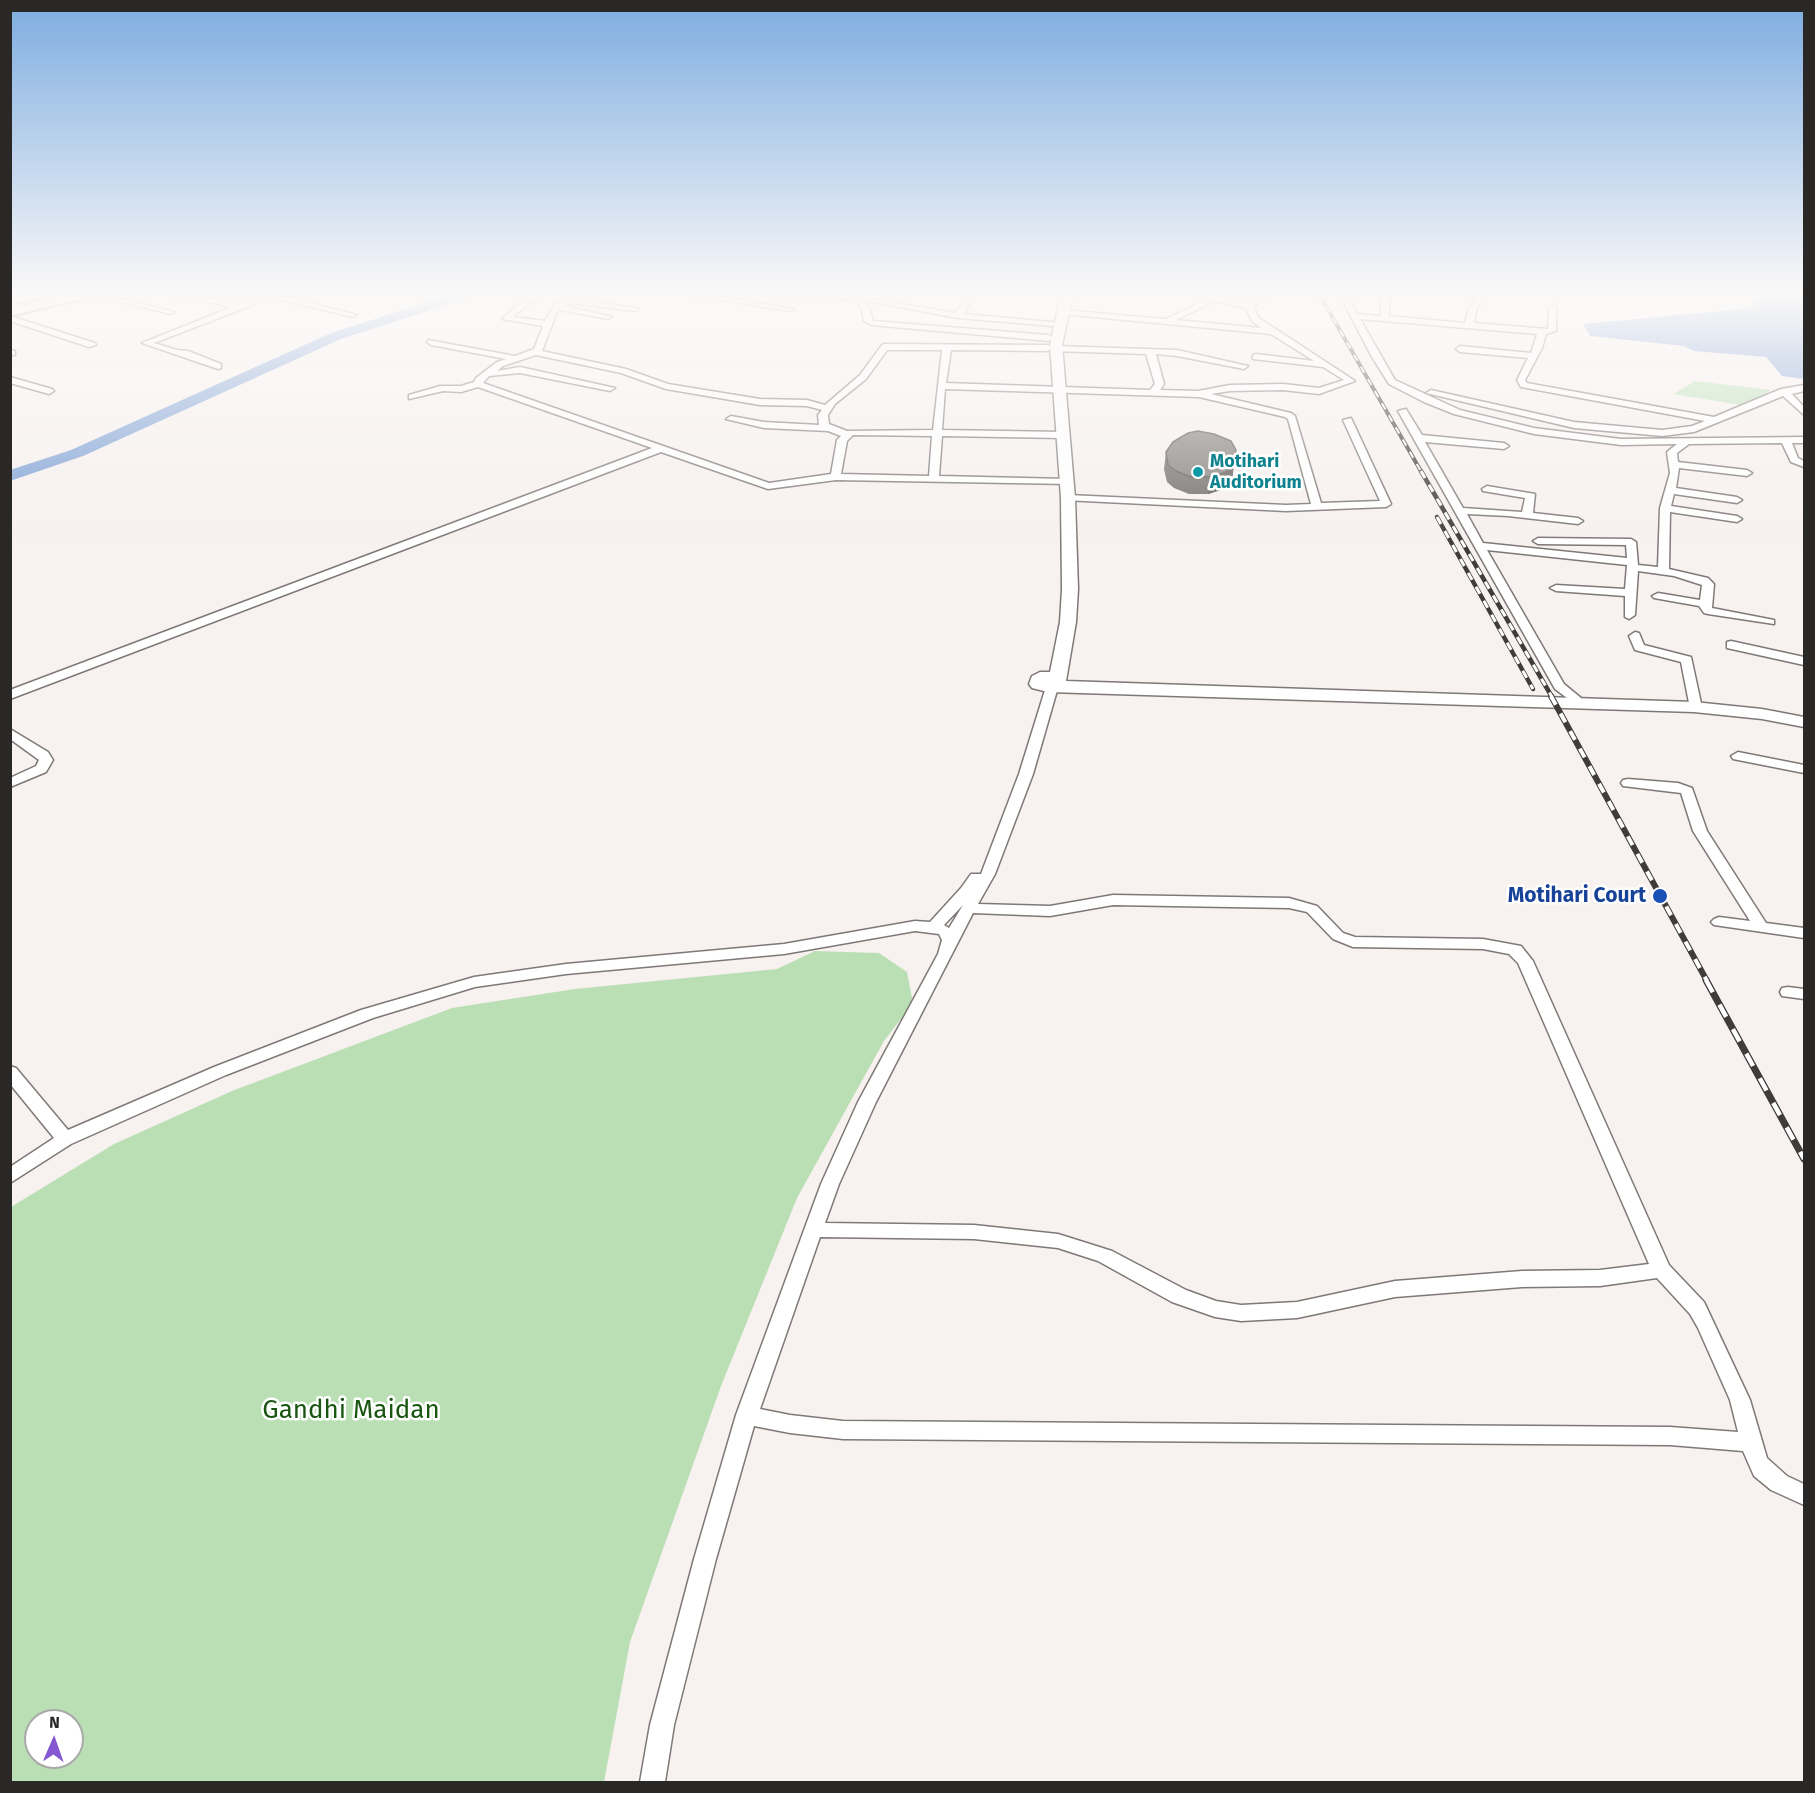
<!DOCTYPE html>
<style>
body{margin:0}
#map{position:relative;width:1815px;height:1793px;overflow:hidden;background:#f7f1ef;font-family:"Fira Sans",sans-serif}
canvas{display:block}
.frame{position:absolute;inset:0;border:12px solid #2a2827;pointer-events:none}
.north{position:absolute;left:24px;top:1709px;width:60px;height:60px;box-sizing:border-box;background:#fff;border:2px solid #aaa9a9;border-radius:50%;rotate:2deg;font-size:16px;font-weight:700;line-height:24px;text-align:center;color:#2a2827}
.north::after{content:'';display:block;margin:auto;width:21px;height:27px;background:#8557d1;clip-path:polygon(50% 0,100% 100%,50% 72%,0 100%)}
</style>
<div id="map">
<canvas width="1815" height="1793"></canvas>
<div class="frame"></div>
<div class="north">N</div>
</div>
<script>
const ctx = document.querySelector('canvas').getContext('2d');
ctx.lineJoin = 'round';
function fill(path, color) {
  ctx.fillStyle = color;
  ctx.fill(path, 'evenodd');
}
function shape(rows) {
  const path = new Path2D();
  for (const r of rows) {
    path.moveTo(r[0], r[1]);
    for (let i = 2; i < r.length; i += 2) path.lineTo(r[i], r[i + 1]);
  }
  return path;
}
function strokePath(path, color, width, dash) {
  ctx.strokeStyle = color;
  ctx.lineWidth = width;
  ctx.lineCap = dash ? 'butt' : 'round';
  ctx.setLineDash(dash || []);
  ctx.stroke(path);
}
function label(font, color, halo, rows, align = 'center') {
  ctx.font = font + ' "Fira Sans",sans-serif';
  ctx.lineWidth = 5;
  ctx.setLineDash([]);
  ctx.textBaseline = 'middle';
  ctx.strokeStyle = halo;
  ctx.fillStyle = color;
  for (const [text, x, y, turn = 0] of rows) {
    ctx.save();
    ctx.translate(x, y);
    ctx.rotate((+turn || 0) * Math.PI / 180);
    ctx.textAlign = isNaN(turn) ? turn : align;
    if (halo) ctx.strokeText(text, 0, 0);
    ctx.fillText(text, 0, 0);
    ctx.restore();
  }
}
fill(shape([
 [1695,381,1771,390,1747,406,1673,394],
 [815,951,879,953,907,972,913,1003,884,1041,797,1198,721,1386,630,1642,604,1782,11,1782,11,1207,114,1144,232,1091,452,1008,575,989,777,969],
 [36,1721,72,1721,72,1757,36,1757]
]), '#bbdfb5');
fill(shape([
 [1755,294,1804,294,1804,379,1782,376,1766,357,1694,351,1684,346,1590,336,1583,324,1753,308]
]), '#7da0d5');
fill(shape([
 [454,294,473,294,471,297,341,339,83,456,10,481,10,470,71,450,331,333,454,294]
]), '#7da0d5');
const street = shape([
 [86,294,101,294,175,312,171,314,86,294],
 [168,294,186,294,233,302,256,294,276,294,357,315,353,317,265,296,252,301,253,305,154,343,177,350,188,351,221,364,221,368,218,369,142,343,232,307,168,294],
 [536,294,546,294,528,304,513,317,545,321,554,305,574,294,583,294,577,299,639,309,635,311,571,303,566,306,612,317,608,319,560,310,557,312,542,351,626,369,668,384,760,399,807,400,825,405,860,375,882,345,885,344,1048,345,1052,348,1048,351,951,350,946,383,1150,390,1155,384,1146,354,1053,351,1053,347,1056,346,1177,350,1248,366,1244,369,1177,356,1156,354,1164,384,1160,390,1198,391,1230,385,1283,384,1319,388,1344,380,1323,367,1253,359,1253,355,1256,354,1314,361,1271,334,1062,314,1058,312,1062,310,1166,319,1207,299,1193,294,1208,294,1248,303,1262,294,1271,294,1253,307,1259,318,1355,381,1319,394,1283,390,1230,391,1211,394,1291,413,1295,416,1321,503,1380,501,1343,420,1351,418,1391,504,1386,507,1286,511,1064,500,1064,496,1068,495,1286,505,1311,504,1288,419,1285,417,1199,397,945,389,942,430,1062,432,1067,435,1062,438,942,436,939,476,1066,479,1070,480,1070,484,836,480,768,489,661,452,10,699,10,690,652,448,478,387,461,392,443,391,409,399,409,395,440,386,461,386,474,382,476,378,497,362,506,359,431,345,427,342,428,340,515,356,534,349,543,326,502,319,522,300,536,294],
 [1215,301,1246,308,1252,321,1261,328,1176,320,1215,301],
 [887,350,942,350,933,430,847,431,829,424,828,415,835,404,866,379,887,350],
 [536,355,621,373,666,389,760,405,807,406,822,410,818,415,819,425,764,422,731,416,726,419,764,428,828,431,841,436,837,440,831,474,769,483,483,383,489,376,520,373,610,391,615,388,520,367,497,371,503,366,536,355],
 [853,435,932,436,929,476,841,474,847,441,853,435],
 [685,294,705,294,794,309,790,311,685,294],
 [778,294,859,294,870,310,873,321,1049,335,1053,338,1049,341,871,325,864,321,862,310,855,300,782,296,778,294],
 [968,294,976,294,963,314,1052,322,1056,324,1052,326,958,318,868,301,872,299,956,313,968,294],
 [1339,294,1347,294,1357,314,1381,316,1381,294,1389,294,1389,316,1465,323,1469,308,1479,294,1487,294,1477,308,1474,323,1548,329,1549,307,1556,305,1556,331,1546,334,1542,348,1525,380,1527,383,1714,417,1781,389,1804,385,1804,391,1792,394,1804,407,1804,415,1783,396,1694,432,1662,436,1574,428,1426,393,1431,390,1574,422,1662,430,1692,426,1705,421,1521,387,1517,380,1528,358,1460,352,1456,349,1460,346,1531,353,1537,334,1360,319,1395,380,1460,410,1534,428,1621,439,1804,437,1804,443,1792,443,1798,458,1804,461,1804,467,1791,462,1782,443,1689,444,1677,453,1678,462,1747,470,1752,473,1747,476,1679,468,1676,488,1737,497,1742,500,1737,503,1674,494,1671,506,1737,516,1742,519,1737,522,1670,512,1669,569,1708,578,1714,584,1712,608,1774,620,1774,624,1708,614,1704,613,1699,606,1654,598,1652,596,1658,593,1700,600,1702,585,1674,576,1638,571,1635,615,1629,619,1625,617,1625,596,1556,591,1550,588,1556,585,1625,589,1627,565,1487,550,1564,684,1581,698,1579,701,1571,701,1555,689,1398,411,1406,409,1422,435,1504,443,1509,446,1504,449,1425,442,1463,508,1522,512,1525,498,1483,491,1482,489,1487,486,1535,494,1533,513,1578,518,1583,521,1578,524,1508,516,1467,514,1483,543,1627,558,1626,545,1538,544,1533,541,1538,538,1631,539,1636,542,1638,565,1658,567,1660,508,1670,473,1667,452,1677,444,1621,445,1534,434,1454,414,1424,402,1389,384,1372,357,1339,294],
 [10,303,31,307,32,309,28,311,10,308,10,303],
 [10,316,95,343,96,345,89,347,10,321,10,316],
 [10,350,15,351,15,355,10,355,10,350],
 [10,377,52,389,54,391,49,394,10,383,10,377],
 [1635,632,1639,633,1644,645,1691,657,1701,703,1699,706,1695,707,1689,703,1681,662,1635,650,1629,636,1635,632],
 [1731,641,1804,657,1804,665,1727,648,1727,642,1731,641],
 [1052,683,1058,687,1033,774,995,874,978,904,1050,906,1113,895,1289,898,1317,906,1343,933,1355,937,1483,939,1521,946,1533,961,1669,1265,1704,1302,1750,1400,1767,1458,1787,1476,1804,1484,1804,1505,1771,1490,1754,1476,1743,1451,1670,1445,843,1439,790,1433,754,1426,716,1559,674,1725,665,1782,640,1782,650,1725,694,1559,736,1415,821,1184,858,1102,938,954,942,940,939,934,915,931,784,954,566,974,475,987,373,1018,226,1075,71,1144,10,1183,10,1167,54,1138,10,1084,10,1066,16,1068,68,1130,214,1067,361,1010,474,977,566,964,784,944,915,921,930,922,961,888,971,874,981,874,1019,774,1046,687,1052,683],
 [963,905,949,928,944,925,963,905],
 [1113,905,1289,908,1307,912,1333,939,1353,947,1483,949,1509,954,1518,963,1649,1264,1600,1270,1522,1271,1395,1281,1297,1302,1241,1305,1216,1301,1186,1290,1112,1251,1058,1234,974,1225,825,1223,839,1184,876,1102,973,913,1050,916,1113,905],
 [820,1237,974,1239,1058,1248,1098,1261,1172,1302,1215,1317,1241,1321,1297,1318,1395,1297,1522,1287,1600,1286,1657,1278,1690,1314,1698,1328,1730,1400,1738,1432,1670,1427,843,1421,790,1415,760,1409,820,1237],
 [10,729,48,752,53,760,46,772,10,787,10,778,36,766,39,760,10,739,10,729],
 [1738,752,1804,765,1804,773,1733,759,1731,756,1738,752],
 [1628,779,1678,783,1692,788,1707,831,1766,923,1804,928,1804,938,1714,925,1711,922,1714,919,1719,917,1750,921,1693,831,1681,793,1623,786,1621,783,1623,780,1628,779],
 [1788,987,1804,989,1804,999,1782,996,1780,992,1782,988,1788,987]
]);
const secondary = shape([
 [1061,294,1073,294,1062,345,1075,498,1078,589,1076,622,1066,681,1694,702,1762,709,1804,717,1804,727,1762,719,1694,712,1048,692,1032,688,1029,684,1032,676,1040,672,1050,672,1060,622,1062,589,1061,498,1050,345,1061,294]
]);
const primary = shape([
 [70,294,91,294,89,297,10,316,10,308,70,294]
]);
strokePath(street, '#7e7876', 3);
strokePath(secondary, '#7e7876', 3);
strokePath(primary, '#7e7876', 4);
fill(street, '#fff');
fill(secondary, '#fff');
fill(primary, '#fff');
const railFar3 = shape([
 [1319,294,1422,473]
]);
const railFar2 = shape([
 [1421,471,1552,697],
 [1437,517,1533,689]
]);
const railFar1 = shape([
 [1551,696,1707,981]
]);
const rail = shape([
 [1706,980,1804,1159]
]);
strokePath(railFar3, '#3f3c3b', 4);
strokePath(railFar2, '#3f3c3b', 4.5);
strokePath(railFar1, '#3f3c3b', 6);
strokePath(rail, '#3f3c3b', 7);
strokePath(railFar3, '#fff', 2, [7]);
strokePath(railFar2, '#fff', 3, [8]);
strokePath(railFar1, '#fff', 4, [10]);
strokePath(rail, '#fff', 4.5, [14]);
fill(shape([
 [1236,450,1232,480,1224,489,1208,494,1189,494,1174,488,1167,482,1164,469,1166,452]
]), '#716d6a');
fill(shape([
 [1234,463,1232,480,1224,489,1208,494,1210,477]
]), '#5c5956');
const building = shape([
 [1198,431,1214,434,1231,441,1236,450,1234,463,1226,472,1210,477,1191,477,1176,471,1168,465,1166,452,1173,442,1188,433,1198,431]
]);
fill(building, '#837f7b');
strokePath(building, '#5c5956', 1.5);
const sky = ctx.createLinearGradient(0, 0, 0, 545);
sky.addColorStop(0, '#7dace0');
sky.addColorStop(0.54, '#fbf9f8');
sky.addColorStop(1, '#fbf9f800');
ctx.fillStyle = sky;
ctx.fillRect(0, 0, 1815, 545);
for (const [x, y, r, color] of [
 [1198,472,6,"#0f9aa8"],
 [1660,896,8,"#1a4fb4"]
]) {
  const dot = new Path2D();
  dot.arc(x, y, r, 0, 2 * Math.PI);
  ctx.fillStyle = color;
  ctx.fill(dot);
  strokePath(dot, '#fff', 2);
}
label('bold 18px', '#0d838f', '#fff', [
 ["Motihari",1210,462],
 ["Auditorium",1210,483]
], 'left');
label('bold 21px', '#164399', '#fff', [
 ["Motihari Court",1646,896]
], 'right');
label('26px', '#195711', '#fff', [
 ["Gandhi Maidan",351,1411]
]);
</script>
